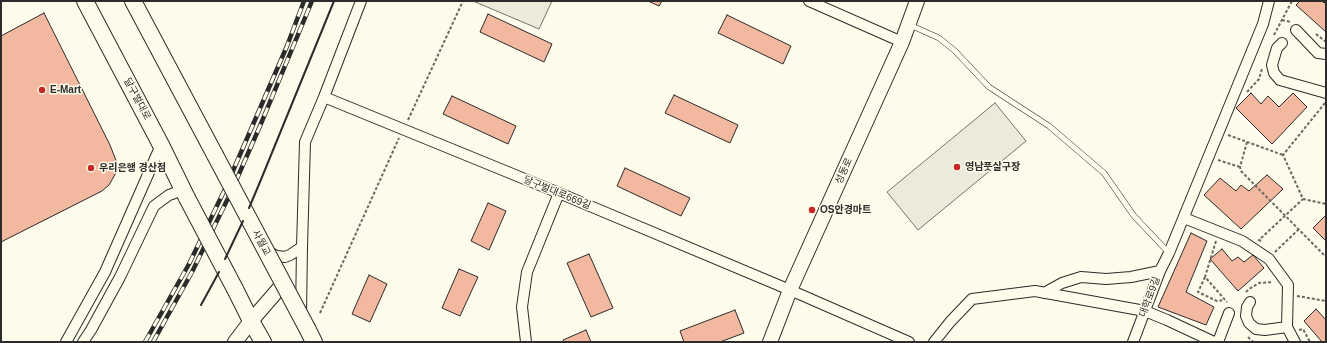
<!DOCTYPE html>
<meta charset="utf-8">
<style>
body{margin:0}
#map{position:relative;width:1327px;height:343px;overflow:hidden;background:#fdfbea;font-family:Arial,sans-serif}
canvas{display:block}
.frame{position:absolute;inset:0;border:2px solid #2b2b2b;pointer-events:none}
</style>
<div id="map">
<canvas width="1327" height="343"></canvas>
<div class="frame"></div>
</div>
<script>
const ctx = document.querySelector('canvas').getContext('2d');
ctx.lineJoin = 'round';
function fill(path, color) {
  ctx.fillStyle = color;
  ctx.fill(path, 'evenodd');
}
function shape(rows) {
  const path = new Path2D();
  for (const r of rows) {
    path.moveTo(r[0], r[1]);
    for (let i = 2; i < r.length; i += 2) path.lineTo(r[i], r[i + 1]);
  }
  return path;
}
function strokePath(path, color, width, dash) {
  ctx.strokeStyle = color;
  ctx.lineWidth = width;
  ctx.lineCap = dash ? 'butt' : 'round';
  ctx.setLineDash(dash || []);
  ctx.stroke(path);
}
function label(font, color, halo, rows, align = 'center') {
  ctx.font = font + ' Arial,"Noto Sans KR",sans-serif';
  ctx.lineWidth = 3;
  ctx.setLineDash([]);
  ctx.textBaseline = 'middle';
  ctx.strokeStyle = halo;
  ctx.fillStyle = color;
  for (const [text, x, y, turn = 0] of rows) {
    ctx.save();
    ctx.translate(x, y);
    ctx.rotate((+turn || 0) * Math.PI / 180);
    ctx.textAlign = isNaN(turn) ? turn : align;
    if (halo) ctx.strokeText(text, 0, 0);
    ctx.fillText(text, 0, 0);
    ctx.restore();
  }
}
const green = shape([
 [473,1,552,1,539,29,473,1],
 [995,103,1026,141,918,230,887,192,995,103]
]);
fill(green, '#ecebdb');
strokePath(green, '#74746e', 1);
const building = shape([
 [648,1,662,1,659,6,648,1],
 [1300,1,1322,1,1324,3,1326,1,1326,32,1296,5,1300,1],
 [44,13,110,145,117,163,117,171,109,185,102,191,1,242,1,36,44,13],
 [488,14,552,44,544,62,480,32,488,14],
 [727,15,791,46,783,64,718,33,727,15],
 [1251,93,1261,104,1268,96,1279,107,1293,93,1307,107,1272,144,1236,108,1251,93],
 [674,95,738,125,730,143,665,113,674,95],
 [452,96,516,126,508,144,443,114,452,96],
 [625,168,690,198,681,216,617,186,625,168],
 [1267,175,1283,189,1241,229,1204,195,1220,178,1236,191,1241,185,1249,191,1267,175],
 [488,203,506,211,489,250,471,241,488,203],
 [1326,215,1326,241,1313,228,1326,215],
 [1191,233,1207,241,1186,292,1214,307,1206,325,1158,307,1191,233],
 [1222,249,1232,261,1238,257,1244,262,1253,255,1264,268,1238,291,1210,259,1222,249],
 [589,254,613,308,591,317,567,263,589,254],
 [459,269,478,277,460,316,442,308,459,269],
 [369,275,387,284,370,322,352,314,369,275],
 [1316,309,1326,320,1326,342,1322,342,1304,321,1316,309],
 [735,310,744,333,720,342,684,342,680,331,735,310],
 [586,330,591,342,564,342,563,340,586,330]
]);
fill(building, '#f2b8a0');
strokePath(building, '#2b2b2b', 1);
const lane = shape([
 [910,25,939,38,955,51,989,87,1049,126,1104,173,1134,216,1169,253]
]);
const street = shape([
 [809,1,902,42],
 [1296,30,1318,53,1326,54],
 [1282,43,1277,48,1272,65,1274,73,1280,80,1326,93],
 [324,97,559,193,790,290,909,342],
 [1184,218,1242,241,1269,259,1288,285,1287,327,1295,342],
 [266,251,277,256,285,257,290,255,302,247],
 [1044,293,1062,283,1081,277,1106,279,1131,277,1160,271],
 [1250,302,1247,307,1246,316,1249,323,1256,329,1265,330,1287,327],
 [301,314,302,247,305,142,324,97,361,1],
 [66,342,105,272,161,145],
 [83,342,91,330,120,277,154,206,169,195,183,190],
 [526,342,522,307,527,272,559,193],
 [934,342,950,322,972,299,1035,291,1145,311,1167,320,1214,342],
 [1133,342,1160,271,1169,253,1263,24,1269,1],
 [1218,342,1229,313]
]);
const secondary = shape([
 [235,342,251,321,283,284],
 [770,342,790,290,902,42,917,1]
]);
const primary = shape([
 [85,1,161,145,187,198],
 [133,1,215,155],
 [235,289,251,321,263,342],
 [308,330,314,342]
]);
strokePath(lane, '#2b2b2b', 6);
strokePath(street, '#2b2b2b', 12);
strokePath(secondary, '#2b2b2b', 16);
strokePath(primary, '#2b2b2b', 18);
strokePath(shape([
 [1282,20,1291,22],
 [1316,34,1326,42],
 [1274,35,1292,1],
 [1247,92,1259,79,1262,69],
 [1325,103,1283,155,1303,199,1326,204],
 [408,120,463,1],
 [1228,135,1283,155],
 [1247,142,1240,167,1241,171,1326,257],
 [1218,160,1240,167],
 [1216,241,1205,277,1227,302],
 [1261,241,1259,240,1303,199],
 [1275,252,1299,229],
 [1205,277,1198,292,1217,301,1224,300],
 [1246,292,1249,289,1259,283,1273,282],
 [1297,296,1326,301],
 [320,313,399,138],
 [1299,330,1303,329,1310,342],
 [1248,337,1253,342]
]), '#6a6964', 2, [3, 2]);
strokePath(lane, '#fdfbea', 5);
strokePath(street, '#fdfbea', 10);
strokePath(secondary, '#fdfbea', 14);
strokePath(primary, '#fdfbea', 16);
const rail = shape([
 [145,342,189,264,226,187,287,46,304,1],
 [153,342,192,272,232,190,260,126,312,1]
]);
strokePath(rail, '#2b2b2b', 4.5);
strokePath(rail, '#fdfbea', 3, [9]);
const primaryBridge = shape([
 [215,155,308,330],
 [187,198,235,289]
]);
strokePath(primaryBridge, '#2b2b2b', 18, []);
strokePath(primaryBridge, '#fdfbea', 16);
strokePath(shape([
 [249,208,260,182,334,1],
 [225,259,243,221],
 [201,305,219,272]
]), '#2b2b2b', 2);
for (const [x, y, r, color] of [
 [42,90,4,"#c62828"],
 [957,167,4,"#c62828"],
 [91,168,4,"#c62828"],
 [812,210,4,"#c62828"]
]) {
  const dot = new Path2D();
  dot.arc(x, y, r, 0, 2 * Math.PI);
  ctx.fillStyle = color;
  ctx.fill(dot);
  strokePath(dot, '#fdfbea', 1.5);
}
label('bold 10px', '#2b2b2b', '#fdfbea', [
 ["E-Mart",50,90],
 ["영남풋살구장",965,167],
 ["우리은행 경산점",99,168],
 ["OS안경마트",820,210]
], 'left');
label('10px', '#2b2b2b', '#fdfbea', [
 ["달구벌대로",137,99,62],
 ["성동로",844,171,-66],
 ["달구벌대로669길",557,193,22],
 ["사월교",261,243,62],
 ["대학로9길",1150,297,-70]
]);
</script>
